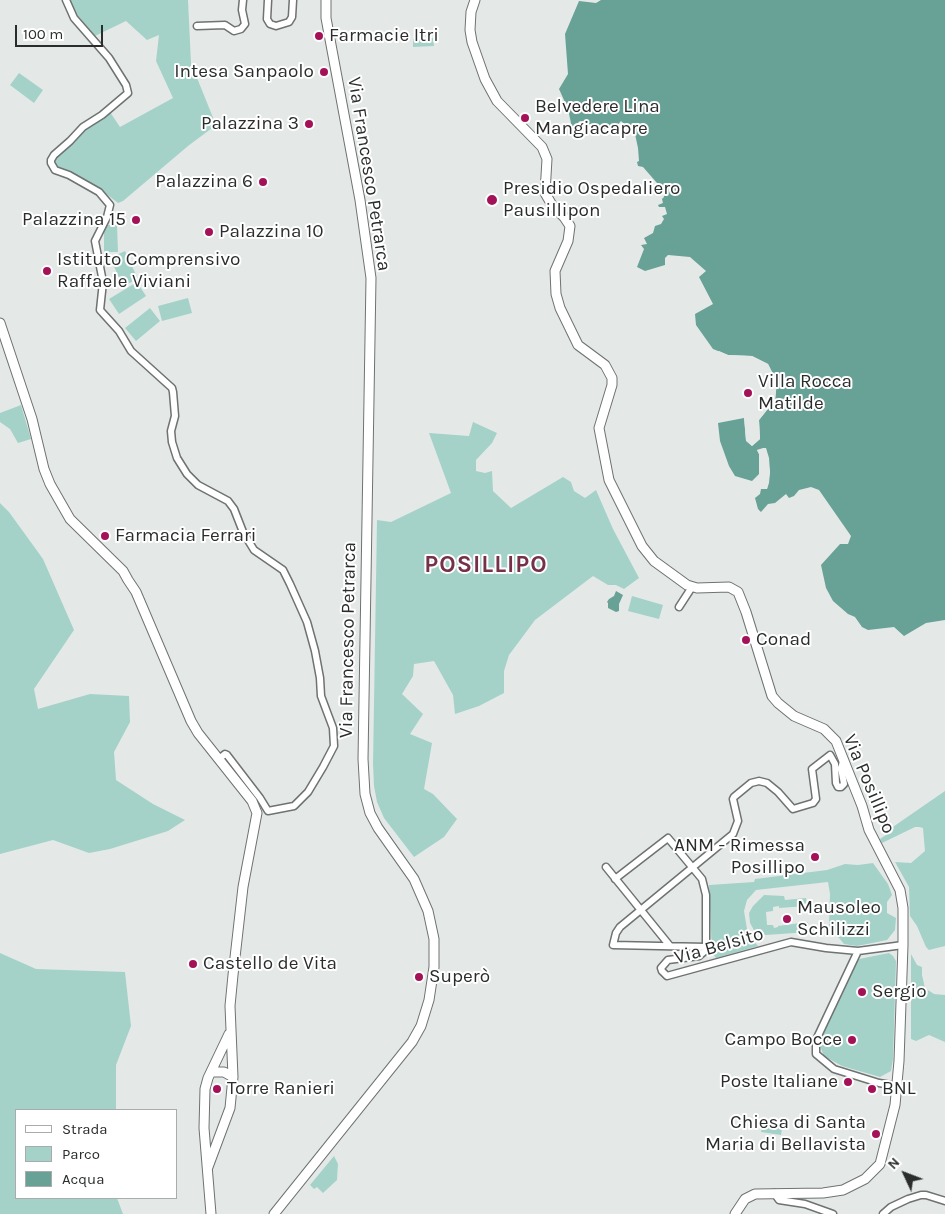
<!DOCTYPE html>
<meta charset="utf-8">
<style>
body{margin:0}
#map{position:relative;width:945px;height:1214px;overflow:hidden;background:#e4e9e7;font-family:Karla,sans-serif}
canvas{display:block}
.legend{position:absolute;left:15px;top:1109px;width:162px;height:90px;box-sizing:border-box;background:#fff;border:1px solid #aaabab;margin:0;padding:6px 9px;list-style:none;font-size:15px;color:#2b2d2d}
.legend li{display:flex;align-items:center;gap:10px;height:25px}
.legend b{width:25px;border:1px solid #aaabab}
.north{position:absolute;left:880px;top:1149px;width:50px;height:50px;-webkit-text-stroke:4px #fff;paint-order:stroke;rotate:313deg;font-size:14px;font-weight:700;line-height:20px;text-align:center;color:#2b2d2d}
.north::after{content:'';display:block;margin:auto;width:18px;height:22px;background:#2b2d2d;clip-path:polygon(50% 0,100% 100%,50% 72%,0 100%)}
.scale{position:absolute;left:15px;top:25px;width:88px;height:22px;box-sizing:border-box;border:2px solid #2b2d2d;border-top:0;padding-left:6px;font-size:15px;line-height:18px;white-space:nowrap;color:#2b2d2d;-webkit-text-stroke:4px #fff;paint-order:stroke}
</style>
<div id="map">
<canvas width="945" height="1214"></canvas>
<ul class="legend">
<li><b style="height:6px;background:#fff"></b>Strada</li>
<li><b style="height:14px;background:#a4d2c8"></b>Parco</li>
<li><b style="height:14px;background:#68a196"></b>Acqua</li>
</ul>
<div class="north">N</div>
<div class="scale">100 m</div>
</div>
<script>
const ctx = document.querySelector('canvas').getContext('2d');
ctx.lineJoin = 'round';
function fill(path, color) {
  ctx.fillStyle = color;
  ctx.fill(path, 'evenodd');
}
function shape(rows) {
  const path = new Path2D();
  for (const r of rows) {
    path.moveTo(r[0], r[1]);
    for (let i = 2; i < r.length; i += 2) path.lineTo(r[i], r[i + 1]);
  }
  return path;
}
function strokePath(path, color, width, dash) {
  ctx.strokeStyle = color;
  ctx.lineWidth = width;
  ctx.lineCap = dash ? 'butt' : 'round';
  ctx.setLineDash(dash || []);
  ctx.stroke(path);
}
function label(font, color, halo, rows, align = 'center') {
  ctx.font = font + ' Karla,sans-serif';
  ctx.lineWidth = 4;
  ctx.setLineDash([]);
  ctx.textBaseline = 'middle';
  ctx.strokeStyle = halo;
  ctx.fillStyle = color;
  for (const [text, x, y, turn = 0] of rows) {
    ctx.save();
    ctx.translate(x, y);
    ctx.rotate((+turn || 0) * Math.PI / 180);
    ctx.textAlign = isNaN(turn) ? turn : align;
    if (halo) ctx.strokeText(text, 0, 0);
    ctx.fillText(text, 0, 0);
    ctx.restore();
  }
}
fill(shape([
 [70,0,188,0,191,63,216,125,188,146,123,201,118,203,100,189,73,174,57,167,54,163,55,157,73,143,85,128,110,112,120,127,173,98,156,61,159,35,147,40,126,21,95,36,74,11],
 [433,38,434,46,413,47,413,39],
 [19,73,43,90,34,103,10,85],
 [104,225,117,225,118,252,104,252],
 [125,251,138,279,123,286,110,258],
 [137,282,146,296,119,314,109,299],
 [188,298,192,313,162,321,158,306],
 [150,308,160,321,136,341,125,328],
 [21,405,31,439,18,443,10,429,0,422,0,413],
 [473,422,497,433,492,443,476,460,476,471,485,473,492,471,493,491,511,508,563,477,571,482,574,491,585,498,596,490,613,529,639,578,624,589,616,585,608,585,593,576,535,620,509,655,504,671,504,693,479,706,455,714,453,695,434,661,414,664,413,676,402,694,423,714,410,734,432,743,424,789,433,794,457,819,444,837,414,857,384,818,377,802,374,786,373,764,377,520,391,522,451,493,429,433,469,436],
 [0,503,9,512,43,559,74,630,34,689,38,709,90,694,129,696,130,722,114,752,116,780,153,804,185,820,168,831,110,849,89,853,53,840,0,854],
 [632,596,663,605,659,619,628,611],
 [945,791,945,946,929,950,926,947,917,926,910,916,909,887,895,862,911,863,925,851,923,828,919,827,915,827,882,843,880,839,886,835,887,831],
 [873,863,888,884,892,895,887,902,887,913,896,918,895,930,887,940,857,946,844,944,829,926,830,894,828,882,756,890,747,900,744,911,748,935,758,946,716,958,712,953,709,885,754,882,755,879,827,870,845,864,858,865],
 [764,895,784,896,785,900,806,898,807,906,779,908,779,906,773,907,773,911,766,912,767,925,773,925,774,928,778,927,778,926,808,922,809,932,766,935,755,932,750,923,749,913,753,906],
 [0,953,36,969,125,972,131,1026,116,1065,116,1110,16,1110,16,1198,117,1198,123,1214,0,1214],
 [889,953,893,956,896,961,893,1059,891,1071,880,1077,842,1066,824,1056,820,1046,821,1036,849,974,859,959],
 [911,954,917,965,922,967,922,975,925,988,934,994,945,995,945,1042,929,1035,916,1041,911,1039],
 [763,1121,783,1123,781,1135,761,1132],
 [334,1156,338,1164,337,1180,323,1193,317,1187,314,1189,310,1185]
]), '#a4d2c8');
fill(shape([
 [601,0,945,0,945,620,926,623,904,636,894,627,868,630,862,627,855,617,848,614,833,601,826,588,821,565,840,544,848,544,851,536,819,490,811,487,799,490,794,496,789,498,786,494,775,503,768,504,761,512,758,509,755,498,760,494,761,489,767,489,769,483,770,472,766,449,757,450,759,454,759,474,752,481,735,476,729,466,720,441,718,423,744,418,746,440,752,446,760,439,759,420,775,400,777,382,768,364,752,356,728,355,713,349,696,325,695,314,713,304,699,277,706,271,690,257,668,255,665,258,665,265,645,271,637,267,644,249,641,245,647,244,644,238,653,233,655,226,661,224,664,219,662,216,667,214,665,207,659,207,658,205,663,203,662,199,664,197,664,191,643,167,638,166,637,162,639,161,638,148,635,134,621,121,615,128,604,129,580,121,572,128,568,109,559,89,568,74,565,34,579,1,596,3],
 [616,591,623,595,619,604,619,611,616,612,608,608,608,603,607,602,609,599,614,596]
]), '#68a196');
fill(shape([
 [719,351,728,355,752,356,768,364,777,382,775,400,759,420,760,439,752,446,746,441,744,416,747,418,748,440,752,443,758,438,757,419,773,399,774,382,766,366,751,359,728,357,717,353],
 [763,448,766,448,769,458,770,472,767,489,761,489,761,486,765,486,767,482,768,472,764,451,760,451,761,474,759,477,759,454,757,450]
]), '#e4e9e7');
const street = shape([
 [66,0,74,18,109,58,126,85,128,93,102,115,83,127,70,141,54,155,51,160,51,163,55,170,69,175,99,192,110,205,107,217,95,241,103,282,100,310,119,331,131,351,172,388,173,392,175,416,171,431,172,442,177,458,187,474,198,485,228,501,234,509,243,532,254,550,283,570,290,584,307,622,315,651,320,678,321,696,333,728,334,746,323,767,308,792,294,806,268,811,260,798,227,755,225,754,219,759],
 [268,0,267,19,270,24,276,26,289,22,292,17,293,0],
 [197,26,225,25,234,31,241,29,245,24,242,10,243,0],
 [679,607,692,587],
 [606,867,670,946],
 [615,879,668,838,702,879,706,895,706,950,699,956,668,960,661,968,662,971,667,976,791,942,826,948,858,951,903,945],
 [706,947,613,945,616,933,620,927,733,834,738,821,733,799,734,797,751,783,759,781,767,783,778,792,793,809,813,803,816,799,812,769,830,755,835,764,836,783,838,787,841,787,844,784,841,768,844,759],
 [858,951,816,1040,816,1054,834,1069,879,1083,897,1086],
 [774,1193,779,1200,805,1204,833,1214],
 [883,1214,891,1207,908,1199,921,1195,926,1195,945,1201]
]);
const secondary = shape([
 [475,0,471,12,470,30,472,42,485,79,497,101,542,147,547,159,545,193,552,205,564,217,570,226,568,241,555,271,556,294,560,308,578,345,605,365,612,378,612,385,599,428,609,480,642,546,654,561,687,585,697,588,729,587,738,592,746,612,772,696,778,703,794,716,824,729,836,741,862,806,869,830,900,890,903,908,903,945,899,1061,895,1105,880,1164,865,1179,843,1190,823,1193,755,1194,745,1199,735,1214],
 [0,323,32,419,44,469,50,484,70,519,123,571,128,580,136,592,191,721,198,733,252,801,257,813,243,887,233,975,230,1006,233,1077,230,1108,208,1167],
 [211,1072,224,1072,233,1077],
 [211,1214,204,1128,205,1089,208,1078,229,1034],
 [274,1214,412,1042,421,1026,429,1000,434,967,434,939,428,911,414,879,378,828,370,813,365,794,363,759,371,278,360,200,326,18,326,0]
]);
strokePath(street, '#6e7271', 9);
strokePath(secondary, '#6e7271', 11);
strokePath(street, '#fff', 6);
strokePath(secondary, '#fff', 9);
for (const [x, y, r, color] of [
 [319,36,5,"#a31257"],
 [324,72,5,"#a31257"],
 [525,118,5,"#a31257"],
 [309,124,5,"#a31257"],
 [263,182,5,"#a31257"],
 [492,200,6,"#a31257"],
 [136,220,5,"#a31257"],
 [209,232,5,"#a31257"],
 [47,271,5,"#a31257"],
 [748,393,5,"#a31257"],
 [105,536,5,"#a31257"],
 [746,640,5,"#a31257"],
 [815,857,5,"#a31257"],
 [787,919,5,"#a31257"],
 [193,964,5,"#a31257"],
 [419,977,5,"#a31257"],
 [862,992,5,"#a31257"],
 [852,1040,5,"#a31257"],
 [848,1082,5,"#a31257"],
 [217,1089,5,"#a31257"],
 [872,1089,5,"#a31257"],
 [876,1134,5,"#a31257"]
]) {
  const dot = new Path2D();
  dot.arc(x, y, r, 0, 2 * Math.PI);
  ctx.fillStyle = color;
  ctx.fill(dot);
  strokePath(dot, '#fff', 2);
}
label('19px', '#2b2d2d', '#fff', [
 ["Farmacie Itri",329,36],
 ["Intesa Sanpaolo",314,72,"right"],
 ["Belvedere Lina",535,107],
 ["Mangiacapre",535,129],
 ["Palazzina 3",299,124,"right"],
 ["Palazzina 6",253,182,"right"],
 ["Presidio Ospedaliero",503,189],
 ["Pausillipon",503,211],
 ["Palazzina 15",126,220,"right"],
 ["Palazzina 10",219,232],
 ["Istituto Comprensivo",57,260],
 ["Raffaele Viviani",57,282],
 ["Villa Rocca",758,382],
 ["Matilde",758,404],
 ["Farmacia Ferrari",115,536],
 ["Conad",756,640],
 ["ANM - Rimessa",805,846,"right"],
 ["Posillipo",805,868,"right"],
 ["Mausoleo",797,908],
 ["Schilizzi",797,930],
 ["Castello de Vita",203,964],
 ["Superò",429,977],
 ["Sergio",872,992],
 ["Campo Bocce",842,1040,"right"],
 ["Poste Italiane",838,1082,"right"],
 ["Torre Ranieri",227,1089],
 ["BNL",882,1089],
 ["Chiesa di Santa",866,1123,"right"],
 ["Maria di Bellavista",866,1145,"right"]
], 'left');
label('19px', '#2b2d2d', '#fff', [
 ["Via Francesco Petrarca",369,174,81],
 ["Via Francesco Petrarca",348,640,-89],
 ["Via Posillipo",869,784,67],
 ["Via Belsito",719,946,-16]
]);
ctx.letterSpacing = '1px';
label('bold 24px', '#763149', '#fff', [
 ["POSILLIPO",486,565]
]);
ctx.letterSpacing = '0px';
</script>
